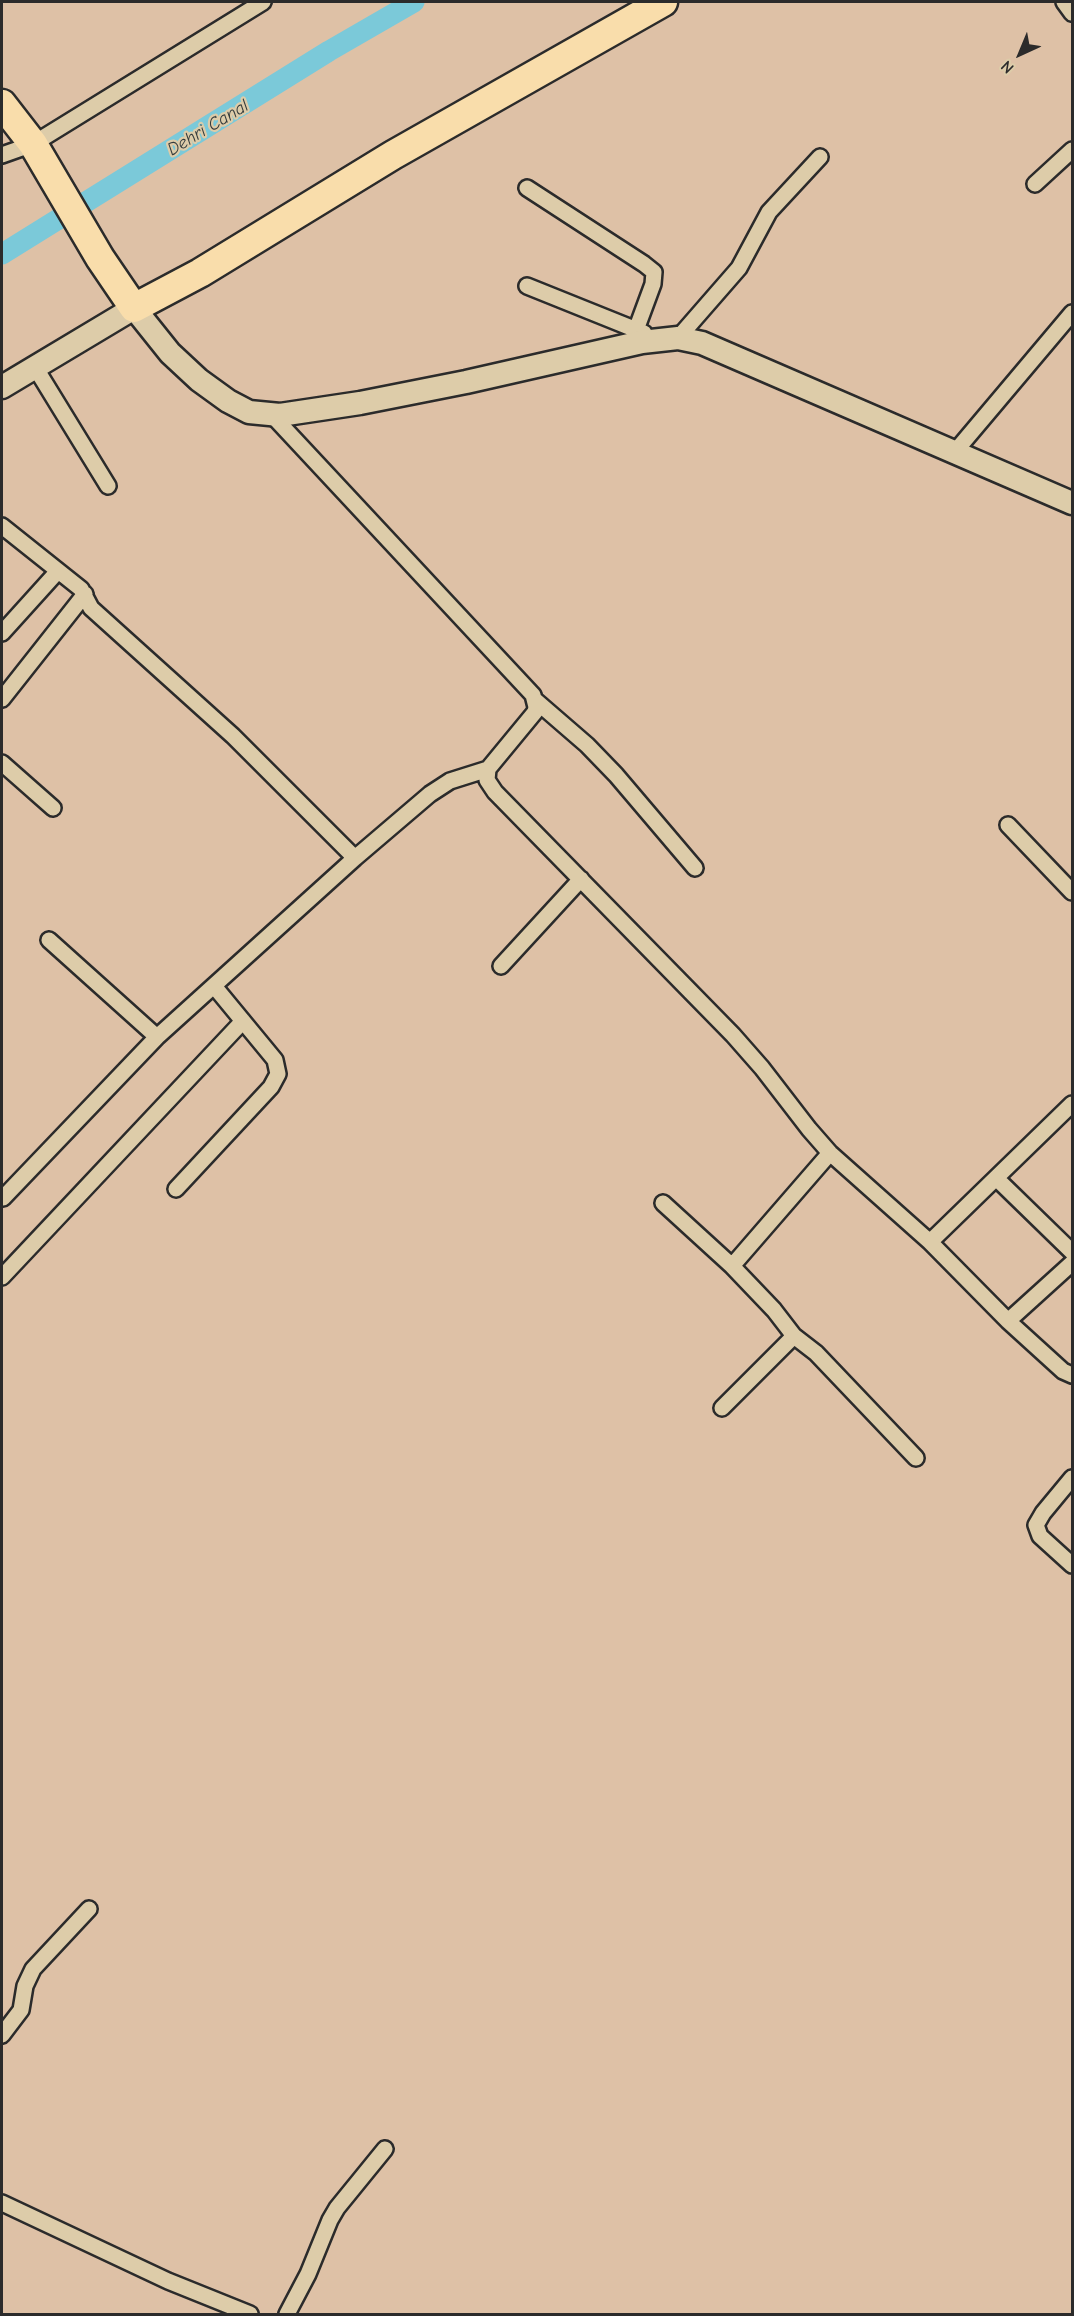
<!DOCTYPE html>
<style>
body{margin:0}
#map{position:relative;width:1074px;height:2316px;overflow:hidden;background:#dec1a6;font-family:"Comic Neue",sans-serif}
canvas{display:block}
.frame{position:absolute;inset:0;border:3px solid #2b2b2b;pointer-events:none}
.north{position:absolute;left:990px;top:24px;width:60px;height:60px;-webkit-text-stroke:4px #ddcca9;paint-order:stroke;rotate:224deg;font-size:16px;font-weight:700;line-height:24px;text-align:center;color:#2b2b2b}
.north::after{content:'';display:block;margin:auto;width:21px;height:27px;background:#2b2b2b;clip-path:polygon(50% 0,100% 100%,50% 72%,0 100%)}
</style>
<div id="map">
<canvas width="1074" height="2316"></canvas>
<div class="frame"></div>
<div class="north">N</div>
</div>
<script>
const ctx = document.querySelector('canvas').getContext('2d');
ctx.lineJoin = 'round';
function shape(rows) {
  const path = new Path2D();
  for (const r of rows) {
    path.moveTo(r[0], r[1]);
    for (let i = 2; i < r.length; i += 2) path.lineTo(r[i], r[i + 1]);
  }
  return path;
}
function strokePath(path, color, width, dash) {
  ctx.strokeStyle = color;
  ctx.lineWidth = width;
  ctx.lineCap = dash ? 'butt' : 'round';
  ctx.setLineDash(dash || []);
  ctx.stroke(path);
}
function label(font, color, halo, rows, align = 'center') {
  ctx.font = font + ' "Comic Neue",sans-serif';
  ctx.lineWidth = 4.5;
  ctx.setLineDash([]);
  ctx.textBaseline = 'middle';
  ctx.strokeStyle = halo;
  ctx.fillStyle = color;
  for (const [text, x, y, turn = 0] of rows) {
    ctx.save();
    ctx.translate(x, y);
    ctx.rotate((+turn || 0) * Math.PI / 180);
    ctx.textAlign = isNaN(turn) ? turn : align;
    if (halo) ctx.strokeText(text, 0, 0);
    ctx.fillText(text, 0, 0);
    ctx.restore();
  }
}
strokePath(shape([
 [2,254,329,51,414,2]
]), '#7bc9d9', 21);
const street = shape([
 [1064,2,1072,13],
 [2,155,33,144,263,2],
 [1035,184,1072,150],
 [527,188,644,264,654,272,653,284,636,330],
 [527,286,644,333],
 [678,338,739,268,769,212,820,157],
 [35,367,108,486],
 [271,414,533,695,536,707,535,712,488,769,487,780,495,792,733,1035,762,1068,809,1129,830,1153,930,1242,1008,1321,1063,1371,1072,1375],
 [954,453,1072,313],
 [2,526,81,589,91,608,233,736,355,858],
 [2,633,58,571],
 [2,699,85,594],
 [535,700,587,745,616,775,695,868],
 [2,763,53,808],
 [1008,825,1072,892],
 [49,940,157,1037],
 [501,966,581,879],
 [996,1178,1072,1252],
 [176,1189,271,1087,278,1074,275,1060,214,986],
 [3,1198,157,1037,355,858,430,794,450,781,488,769],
 [663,1203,732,1266,774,1310,794,1336,816,1353,916,1458],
 [930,1242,1072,1104],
 [732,1266,830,1153],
 [2,1277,243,1021],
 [1008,1321,1072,1263],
 [722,1408,794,1336],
 [1072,1478,1043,1513,1036,1525,1040,1536,1072,1565],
 [2,2035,21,2010,25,1986,33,1969,89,1909],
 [2,2203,168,2281,250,2314],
 [287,2314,308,2274,330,2220,337,2208,385,2149]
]);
const secondary = shape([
 [2,387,134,308,170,353,199,380,228,401,249,412,280,415,360,403,466,382,642,342,678,338,702,343,1072,503]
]);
const highway = shape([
 [2,104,33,144,100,258,134,308,200,273,393,155,663,2]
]);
strokePath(street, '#2b2b2b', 20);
strokePath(secondary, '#2b2b2b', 27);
strokePath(highway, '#2b2b2b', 33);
strokePath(street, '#ddcca9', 15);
strokePath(secondary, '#ddcca9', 22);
strokePath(highway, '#f9ddab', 28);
label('italic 18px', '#333b3c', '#ddcca9', [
 ["Dehri Canal",208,128,-31]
]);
</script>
